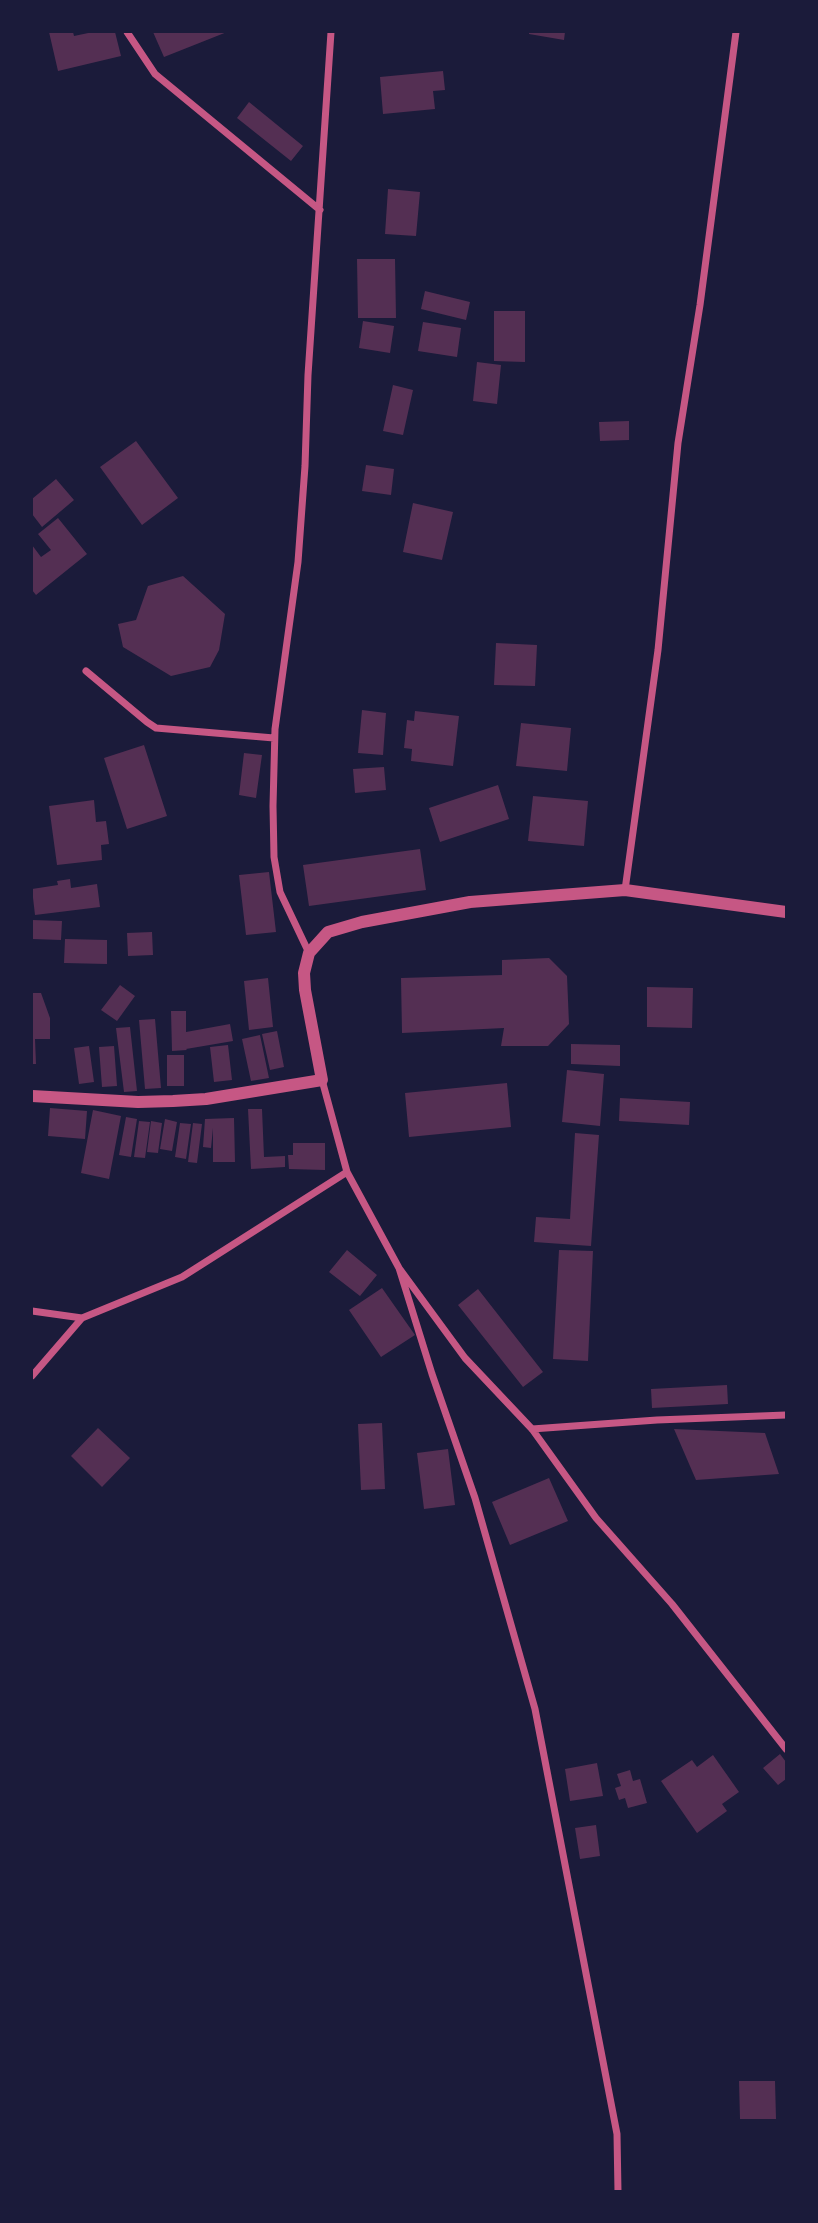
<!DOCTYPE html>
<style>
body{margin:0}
#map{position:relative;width:818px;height:2223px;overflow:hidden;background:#1b1b3a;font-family:Signika,sans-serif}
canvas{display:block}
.frame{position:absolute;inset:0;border:33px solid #1b1b3a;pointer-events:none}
</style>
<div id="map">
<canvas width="818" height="2223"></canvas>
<div class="frame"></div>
</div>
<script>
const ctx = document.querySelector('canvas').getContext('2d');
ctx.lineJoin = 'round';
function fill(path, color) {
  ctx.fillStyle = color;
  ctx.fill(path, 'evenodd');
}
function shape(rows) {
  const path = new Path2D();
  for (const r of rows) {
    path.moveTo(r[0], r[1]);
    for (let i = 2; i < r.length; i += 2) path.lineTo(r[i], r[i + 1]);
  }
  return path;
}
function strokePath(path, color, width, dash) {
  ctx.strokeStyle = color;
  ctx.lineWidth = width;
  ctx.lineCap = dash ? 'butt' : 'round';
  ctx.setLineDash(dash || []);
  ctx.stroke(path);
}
fill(shape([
 [49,32,73,32,74,36,93,32,115,32,121,56,58,71],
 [153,32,227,32,164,57],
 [529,32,565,32,564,40,529,34],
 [443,71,445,90,433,91,435,109,383,114,380,77],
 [249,102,303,146,291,161,237,118],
 [388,189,420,192,416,236,385,234],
 [357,259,395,259,396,318,358,318],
 [425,291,470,302,466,320,421,309],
 [494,311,525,311,525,362,494,361],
 [363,321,394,326,390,353,359,348],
 [423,322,461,328,457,357,418,351],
 [477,362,501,365,497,404,473,401],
 [393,385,413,390,403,435,383,431],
 [629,421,629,440,600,441,599,422],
 [136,441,178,498,142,525,100,467],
 [366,465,394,469,391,495,362,491],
 [56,479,74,500,42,527,32,514,32,499],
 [413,503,453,512,442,560,403,552],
 [58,518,87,554,36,595,32,590,32,545,41,557,51,550,38,534],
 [183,576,225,614,219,650,210,667,171,676,123,647,118,624,136,620,148,586],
 [496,643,537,645,535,686,494,685],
 [362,710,386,713,383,755,358,753],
 [415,711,459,716,453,766,411,761,412,749,404,748,407,720,414,721],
 [521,723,571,728,567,771,516,766],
 [144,745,167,816,127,829,104,758],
 [244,753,262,755,256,798,239,795],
 [384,767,386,790,355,793,353,769],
 [498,785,509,819,440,842,429,808],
 [533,796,588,801,584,846,528,841],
 [94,800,96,822,106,821,109,844,101,845,102,860,57,865,49,806],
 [420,849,426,890,309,906,303,865],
 [269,872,276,932,246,935,239,875],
 [70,879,71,888,97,884,100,907,35,915,32,889,58,885,57,881],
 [32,920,62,921,61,940,32,939],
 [152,932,153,955,128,956,127,933],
 [65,939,107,940,107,964,64,963],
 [549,958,567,976,569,1024,548,1046,501,1046,504,1028,402,1033,401,978,502,975,502,960],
 [268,978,273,1027,249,1030,244,981],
 [120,985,135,996,117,1021,101,1010],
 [647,987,693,988,692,1028,647,1027],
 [32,993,41,993,50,1018,50,1039,35,1039,36,1064,32,1064],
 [171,1011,186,1011,186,1032,230,1024,233,1041,186,1049,187,1050,172,1051],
 [155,1019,161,1088,145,1089,139,1020],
 [130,1027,137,1091,124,1092,116,1028],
 [277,1031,284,1067,270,1070,262,1034],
 [260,1035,269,1078,251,1081,242,1039],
 [571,1044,620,1045,620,1066,571,1064],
 [228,1045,232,1080,214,1082,210,1047],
 [89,1046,94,1082,79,1084,74,1048],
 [114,1046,117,1086,102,1087,99,1047],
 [167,1055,184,1055,184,1086,167,1086],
 [567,1070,604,1074,600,1126,562,1122],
 [507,1083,511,1127,409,1137,405,1093],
 [620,1098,690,1102,689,1125,619,1121],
 [50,1108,87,1111,85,1139,48,1136],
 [248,1109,262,1109,264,1157,285,1156,285,1167,251,1169],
 [93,1110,121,1116,109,1179,81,1173],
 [126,1117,137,1119,131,1157,119,1155],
 [234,1118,235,1162,213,1162,213,1128,211,1148,203,1147,205,1119],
 [165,1119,177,1122,172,1151,160,1149],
 [139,1121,150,1122,145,1158,134,1157],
 [151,1121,162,1123,158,1153,147,1152],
 [180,1123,191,1124,186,1159,175,1157],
 [193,1123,202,1124,197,1163,188,1162],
 [575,1133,599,1135,591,1246,534,1242,536,1217,570,1219],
 [293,1143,325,1143,325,1170,289,1169,288,1155,293,1155],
 [347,1250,377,1275,360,1296,329,1272],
 [559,1250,593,1251,588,1361,553,1359],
 [382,1288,415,1335,381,1357,349,1310],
 [478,1289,543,1372,523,1387,458,1305],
 [727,1385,728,1404,652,1408,651,1389],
 [382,1423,385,1489,361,1490,358,1424],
 [98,1428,130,1458,102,1487,71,1456],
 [674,1429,765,1433,779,1474,696,1480],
 [448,1449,455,1505,424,1509,417,1453],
 [549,1478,568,1521,510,1545,492,1502],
 [780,1754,786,1762,786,1779,778,1785,763,1768],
 [713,1755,739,1792,722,1804,727,1811,697,1833,661,1781,692,1760,697,1767],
 [597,1763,603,1796,570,1801,565,1769],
 [630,1770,633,1781,640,1779,647,1803,628,1808,625,1798,619,1800,615,1788,621,1786,617,1774],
 [596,1825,600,1856,580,1859,575,1828],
 [739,2081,775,2081,776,2119,740,2119]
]), '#542f53');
strokePath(shape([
 [127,32,155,74,320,210],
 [86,671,147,722,156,728,274,738],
 [625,890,658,650,678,443,700,305,736,32],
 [309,953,280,892,274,857,273,806,275,729,298,562,305,466,308,375,331,32],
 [322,1080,347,1172,399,1268,465,1358,532,1429,596,1518,672,1604,786,1749],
 [399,1268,432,1374,475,1498,535,1709,617,2134,618,2192],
 [32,1311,82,1318],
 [32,1376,82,1318,182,1277,347,1172],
 [532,1429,657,1420,786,1415]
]), '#c65784', 7);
strokePath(shape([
 [32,1096,138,1102,173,1101,206,1099,322,1080,305,990,304,973,309,953,328,932,362,922,470,902,625,890,786,912]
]), '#c65784', 12);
</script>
